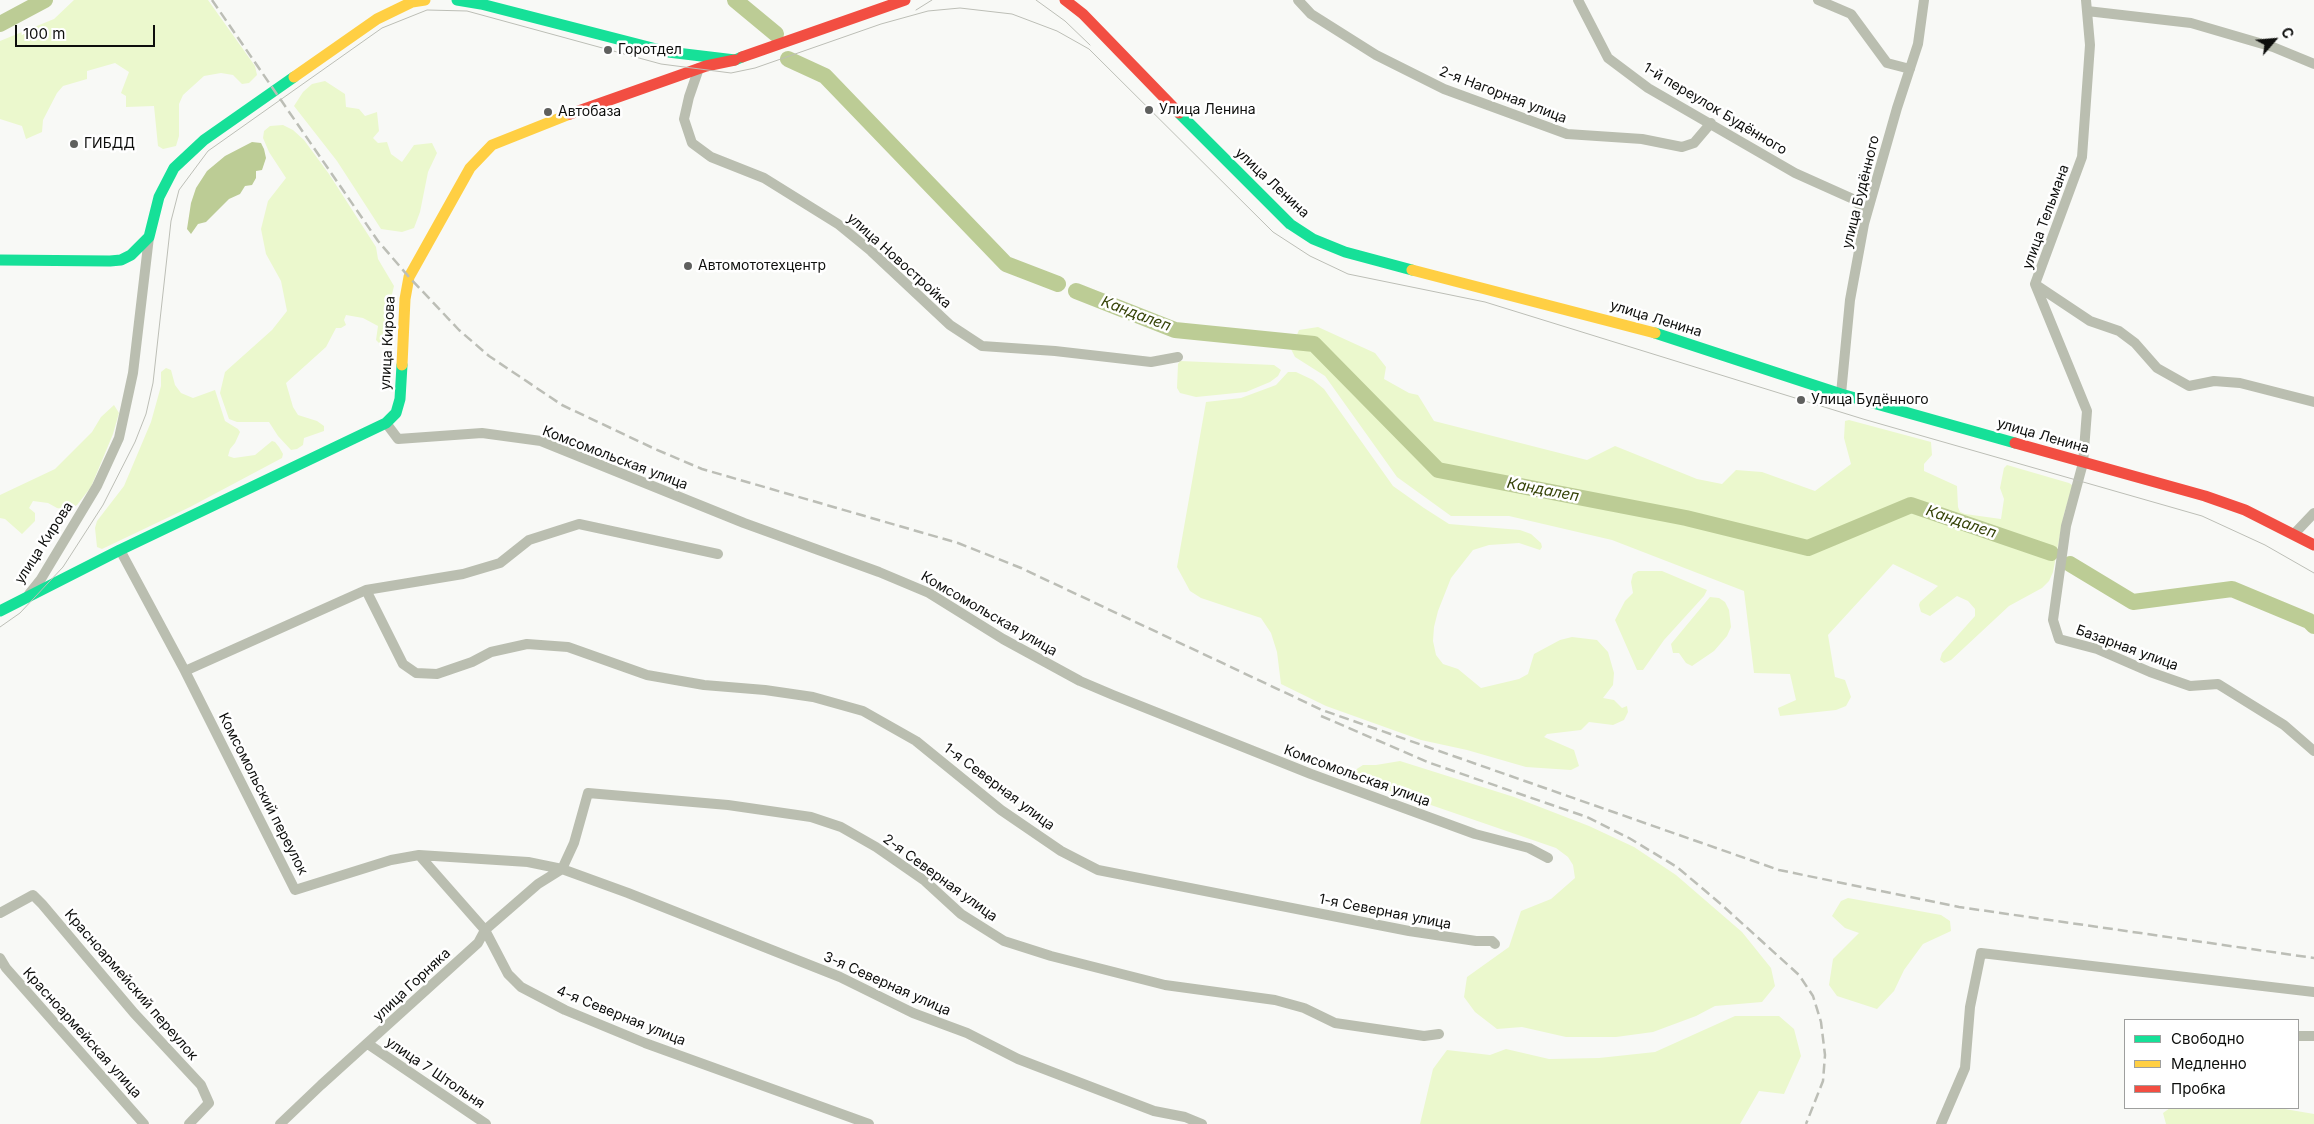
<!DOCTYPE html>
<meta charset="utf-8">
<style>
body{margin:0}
#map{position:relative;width:2314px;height:1124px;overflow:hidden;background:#f8f9f6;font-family:Inter,sans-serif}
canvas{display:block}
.legend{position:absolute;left:2124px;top:1019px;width:175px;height:90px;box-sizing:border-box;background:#fff;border:1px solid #9e9f9e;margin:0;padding:6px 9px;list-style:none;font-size:15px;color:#0d0e0c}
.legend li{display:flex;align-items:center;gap:10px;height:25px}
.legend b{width:25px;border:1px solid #9e9f9e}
.north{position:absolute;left:2249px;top:15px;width:50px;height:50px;-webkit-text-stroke:4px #fff;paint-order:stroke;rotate:63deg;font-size:14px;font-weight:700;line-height:20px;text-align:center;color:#0d0e0c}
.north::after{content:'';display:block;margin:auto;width:18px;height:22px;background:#0d0e0c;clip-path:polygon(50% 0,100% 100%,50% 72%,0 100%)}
.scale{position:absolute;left:15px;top:25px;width:140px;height:22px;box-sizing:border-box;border:2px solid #0d0e0c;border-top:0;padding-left:6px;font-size:15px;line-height:18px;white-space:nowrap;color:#0d0e0c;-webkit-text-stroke:4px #fff;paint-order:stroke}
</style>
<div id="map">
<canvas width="2314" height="1124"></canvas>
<ul class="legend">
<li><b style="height:6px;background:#16e098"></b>Свободно</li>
<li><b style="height:6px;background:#ffcf43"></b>Медленно</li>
<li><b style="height:6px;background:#f24e42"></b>Пробка</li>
</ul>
<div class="north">С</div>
<div class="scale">100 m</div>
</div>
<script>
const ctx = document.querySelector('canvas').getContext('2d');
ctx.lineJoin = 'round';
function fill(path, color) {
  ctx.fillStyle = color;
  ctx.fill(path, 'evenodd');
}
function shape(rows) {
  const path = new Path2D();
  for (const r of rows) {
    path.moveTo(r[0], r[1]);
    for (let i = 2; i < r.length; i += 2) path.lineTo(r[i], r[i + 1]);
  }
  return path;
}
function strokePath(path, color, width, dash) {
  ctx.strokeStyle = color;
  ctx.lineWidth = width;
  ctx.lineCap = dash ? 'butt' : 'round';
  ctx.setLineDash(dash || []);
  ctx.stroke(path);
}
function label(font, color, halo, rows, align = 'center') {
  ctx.font = font + ' Inter,sans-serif';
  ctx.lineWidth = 5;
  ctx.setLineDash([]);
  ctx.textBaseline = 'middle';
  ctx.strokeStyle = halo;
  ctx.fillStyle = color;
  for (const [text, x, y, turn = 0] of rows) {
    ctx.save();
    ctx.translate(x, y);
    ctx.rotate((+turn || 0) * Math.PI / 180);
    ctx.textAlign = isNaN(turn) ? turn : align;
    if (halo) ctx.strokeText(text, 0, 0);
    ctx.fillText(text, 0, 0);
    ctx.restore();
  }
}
fill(shape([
 [74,0,208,0,255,66,257,75,249,83,242,84,233,75,221,73,204,76,183,95,179,104,179,136,176,146,163,149,158,146,154,106,126,107,126,96,121,93,129,72,115,63,87,71,87,79,63,86,57,93,43,120,42,132,26,139,22,126,0,119,0,41,54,19],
 [325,81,345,94,346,107,359,109,365,116,377,112,379,131,373,138,378,143,387,142,391,154,402,162,414,145,432,143,437,153,428,172,420,212,414,228,402,232,381,229,337,161,294,106,303,92,312,84],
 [283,125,293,130,304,140,329,174,376,247,378,259,394,286,388,311,389,339,379,343,376,340,378,326,363,318,346,315,344,320,346,325,341,328,336,328,326,347,286,383,293,407,298,415,317,421,324,426,324,431,304,438,303,445,297,449,291,450,278,436,269,422,237,422,229,419,220,393,225,372,272,330,287,311,281,281,266,254,261,229,268,201,286,178,269,152,263,138,264,131,270,126],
 [1318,327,1375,353,1386,367,1384,379,1409,393,1418,395,1434,421,1587,460,1615,446,1697,479,1722,484,1736,470,1762,472,1815,491,1851,464,1844,438,1845,421,1849,420,1931,442,1932,455,1924,464,1924,471,1957,486,1958,507,1960,512,1965,514,2001,519,2004,499,2000,488,2004,468,2007,465,2069,483,2072,485,2072,488,2064,514,2053,572,2049,581,2042,588,2009,606,1951,660,1944,663,1940,660,1942,653,1975,616,1975,609,1968,601,1957,596,1930,616,1921,612,1919,605,1920,602,1938,586,1893,564,1828,635,1835,677,1845,680,1851,697,1846,706,1836,710,1780,716,1778,708,1796,700,1790,674,1754,673,1744,591,1612,540,1509,516,1451,516,1397,477,1325,376,1295,357,1291,349,1299,330],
 [1180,361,1274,365,1281,370,1278,376,1270,382,1246,392,1196,397,1180,393,1177,388,1178,364],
 [166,368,171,370,175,385,181,393,193,398,215,390,225,421,238,429,240,432,235,443,230,449,228,456,234,458,255,455,272,441,275,442,279,447,283,454,282,458,190,507,102,549,97,547,95,528,97,521,124,486,151,422,161,386,161,372],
 [1288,372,1296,372,1313,380,1324,389,1393,486,1424,508,1449,524,1520,530,1531,534,1541,543,1542,547,1540,550,1519,543,1489,545,1473,550,1451,578,1438,611,1434,627,1433,641,1436,655,1443,664,1458,669,1481,688,1519,679,1528,674,1534,654,1560,640,1572,637,1597,640,1608,652,1614,673,1613,685,1603,698,1614,700,1622,708,1627,706,1628,712,1624,720,1613,725,1589,722,1581,730,1547,734,1544,737,1574,750,1579,766,1571,770,1526,767,1467,750,1421,740,1326,706,1281,684,1277,652,1271,633,1261,618,1201,598,1190,591,1177,567,1206,402,1241,398,1276,385],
 [114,405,119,413,113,434,91,487,77,505,68,510,57,508,48,503,33,501,29,508,35,513,35,521,22,534,5,519,0,518,0,495,55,469,92,432,101,417],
 [1638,571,1662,571,1707,590,1704,596,1664,640,1643,670,1637,670,1615,620,1625,601,1633,593,1631,582,1633,574],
 [1710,597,1719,598,1725,602,1729,610,1731,627,1727,636,1714,651,1692,666,1686,663,1679,653,1673,653,1671,644],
 [1400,761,1514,797,1589,826,1634,847,1676,875,1742,932,1771,968,1775,986,1762,1002,1715,1006,1696,1016,1653,1032,1616,1037,1566,1037,1522,1027,1497,1029,1475,1012,1464,997,1467,977,1509,947,1521,911,1551,899,1575,878,1573,865,1568,857,1556,848,1361,781,1352,772,1363,765,1376,765],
 [1848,898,1941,915,1950,921,1951,931,1923,944,1904,970,1894,991,1877,1009,1837,996,1829,985,1833,959,1859,933,1845,928,1832,916,1841,901],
 [1735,1016,1779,1016,1794,1029,1801,1056,1784,1094,1759,1091,1740,1124,1420,1124,1433,1069,1447,1050,1490,1055,1506,1049,1549,1059,1599,1058,1655,1052],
 [2170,1108,2279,1108,2314,1114,2314,1124,2166,1124,2163,1113]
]), '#ebf8cd');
fill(shape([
 [252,142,261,143,264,149,266,158,262,170,256,171,256,178,252,185,245,186,240,194,229,199,206,222,198,224,191,234,187,229,191,203,196,188,207,171,225,156]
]), '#bccc95');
strokePath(shape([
 [735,0,776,34],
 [0,24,45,0],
 [788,59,825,76,1006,264,1058,284],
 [1076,291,1175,330,1314,344,1438,470,1686,518,1808,548,1911,505,2051,553],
 [2070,564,2133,602,2232,589,2309,621,2314,626]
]), '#bccc95', 16);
strokePath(shape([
 [1298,0,1311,14,1376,55,1444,89,1567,134,1642,139,1682,147,1694,143,1711,123],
 [1578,0,1608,58,1648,88,1795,173,1853,199,1867,212],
 [1818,0,1851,14,1887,63,1910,69],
 [2086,0,2090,45,2082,157,2035,284,2087,411,2083,463,2066,526,2053,620,2059,639,2097,649,2150,672,2190,686,2218,684,2284,725,2314,751],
 [2087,11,2191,23,2273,47,2314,64],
 [699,68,689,97,684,119,692,143,711,157,764,178,838,224,871,251,950,325,982,346,1055,351,1151,362,1178,357],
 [2036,285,2090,321,2119,331,2135,343,2157,368,2189,386,2214,381,2240,383,2314,402],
 [1841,394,1850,300,1864,224,1897,108,1918,44,1924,0],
 [386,423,398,439,482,433,541,441,744,523,879,572,929,593,1003,639,1080,681,1113,695,1311,774,1475,834,1529,848,1548,858],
 [2295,533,2314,513],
 [120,550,185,671,295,890,391,860,419,855,528,862,562,869,628,893,840,977,913,1013,967,1033,1018,1059,1154,1111,1185,1117,1202,1124],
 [366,590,403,664,416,673,437,674,472,662,491,652,527,644,568,647,647,675,704,685,765,690,813,697,863,711,916,741,1001,810,1061,851,1098,870,1409,931,1476,941,1492,941,1495,944],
 [29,594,41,579,97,486,119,438,133,373,149,237],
 [185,671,366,590,463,574,500,563,529,540,579,524,718,554],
 [419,855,485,930,508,974,521,987,565,1010,645,1043,869,1124],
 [562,869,574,843,588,793,728,805,811,817,841,827,876,847,925,881,961,914,1004,941,1051,956,1165,985,1275,1000,1304,1008,1335,1023,1424,1036,1439,1034],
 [0,913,33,895,42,904,134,1013,201,1085,209,1103,189,1124],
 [0,958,6,968,144,1124],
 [2298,1036,2314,1036],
 [368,1044,486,1124],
 [280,1124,321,1085,478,943,485,930,538,884,562,869],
 [1941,1124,1965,1068,1970,1007,1981,953,2314,992]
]), '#babeb0', 10);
strokePath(shape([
 [457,0,481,4,668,52,735,60,742,57],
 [1179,113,1290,224,1313,239,1345,252,1412,270],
 [0,260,110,261,121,260,131,255,149,237,159,197,174,168,204,140,294,77],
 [1655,333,1841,394,2015,443],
 [0,611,120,550,386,423,396,413,400,399,402,365]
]), '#16e098', 11);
strokePath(shape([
 [294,77,377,19,412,2,425,0],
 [1412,270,1655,333],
 [402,365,405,299,409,277,470,168,492,145,570,114]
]), '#ffcf43', 11);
strokePath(shape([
 [1065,0,1083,14,1179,113],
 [742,57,905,0],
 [570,114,706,66,735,60],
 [2015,443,2205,496,2245,510,2314,545]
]), '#f24e42', 11);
strokePath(shape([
 [1036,0,1065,21,1090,45],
 [916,10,932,0],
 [0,627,20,613,63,567,103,505,135,442,146,414,153,383,171,221,179,190,208,151,382,28,427,10,467,11,661,64,731,73,755,68,881,24,928,11,960,8,1012,14,1057,31,1089,49,1273,232,1310,256,1348,274,1485,302,1863,419,2202,516,2265,545,2314,573]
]), '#bcbeb6', 1);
strokePath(shape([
 [212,0,378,241,409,277,459,330,489,356,562,405,655,449,702,469,958,543,1021,568,1322,710,1779,870,1959,907,2314,958],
 [1321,716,1430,763,1587,817,1629,838,1677,867,1722,905,1799,975,1813,996,1821,1022,1825,1055,1823,1081,1806,1124]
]), '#bcbeb6', 2.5, [10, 5]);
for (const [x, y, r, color] of [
 [608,50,5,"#5f605e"],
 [1149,110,5,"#5f605e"],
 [548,112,5,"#5f605e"],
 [74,144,5,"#5f605e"],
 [688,266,5,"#5f605e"],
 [1801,400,5,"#5f605e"]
]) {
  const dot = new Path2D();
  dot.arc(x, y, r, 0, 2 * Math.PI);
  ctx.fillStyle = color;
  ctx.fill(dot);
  strokePath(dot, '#fff', 2);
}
label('14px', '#0d0e0c', '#fff', [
 ["Горотдел",618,50],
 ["Улица Ленина",1159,110],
 ["Автобаза",558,112],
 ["ГИБДД",84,144],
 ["Автомототехцентр",698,266],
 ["Улица Будённого",1811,400]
], 'left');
label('14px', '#0d0e0c', '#fff', [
 ["2-я Нагорная улица",1503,95,21],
 ["1-й переулок Будённого",1715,109,31],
 ["улица Ленина",1272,183,43],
 ["улица Будённого",1861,192,-76],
 ["улица Тельмана",2046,217,-70],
 ["улица Новостройка",899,261,42],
 ["улица Ленина",1656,319,17],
 ["улица Кирова",388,343,-87],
 ["улица Ленина",2043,436,16],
 ["Комсомольская улица",615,458,21],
 ["улица Кирова",44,543,-57],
 ["Комсомольская улица",989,614,30],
 ["Базарная улица",2127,648,20],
 ["Комсомольская улица",1357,776,20],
 ["1-я Северная улица",999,787,37],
 ["Комсомольский переулок",263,794,63],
 ["2-я Северная улица",940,878,36],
 ["1-я Северная улица",1385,912,11],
 ["3-я Северная улица",887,984,24],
 ["Красноармейский переулок",131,985,49],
 ["улица Горняка",412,985,-43],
 ["4-я Северная улица",621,1016,22],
 ["Красноармейская улица",82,1033,48],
 ["улица 7 Штольня",435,1073,34]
]);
label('italic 15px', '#364308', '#fff', [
 ["Кандалеп",1136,314,21],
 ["Кандалеп",1543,490,11],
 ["Кандалеп",1961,522,19]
]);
</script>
